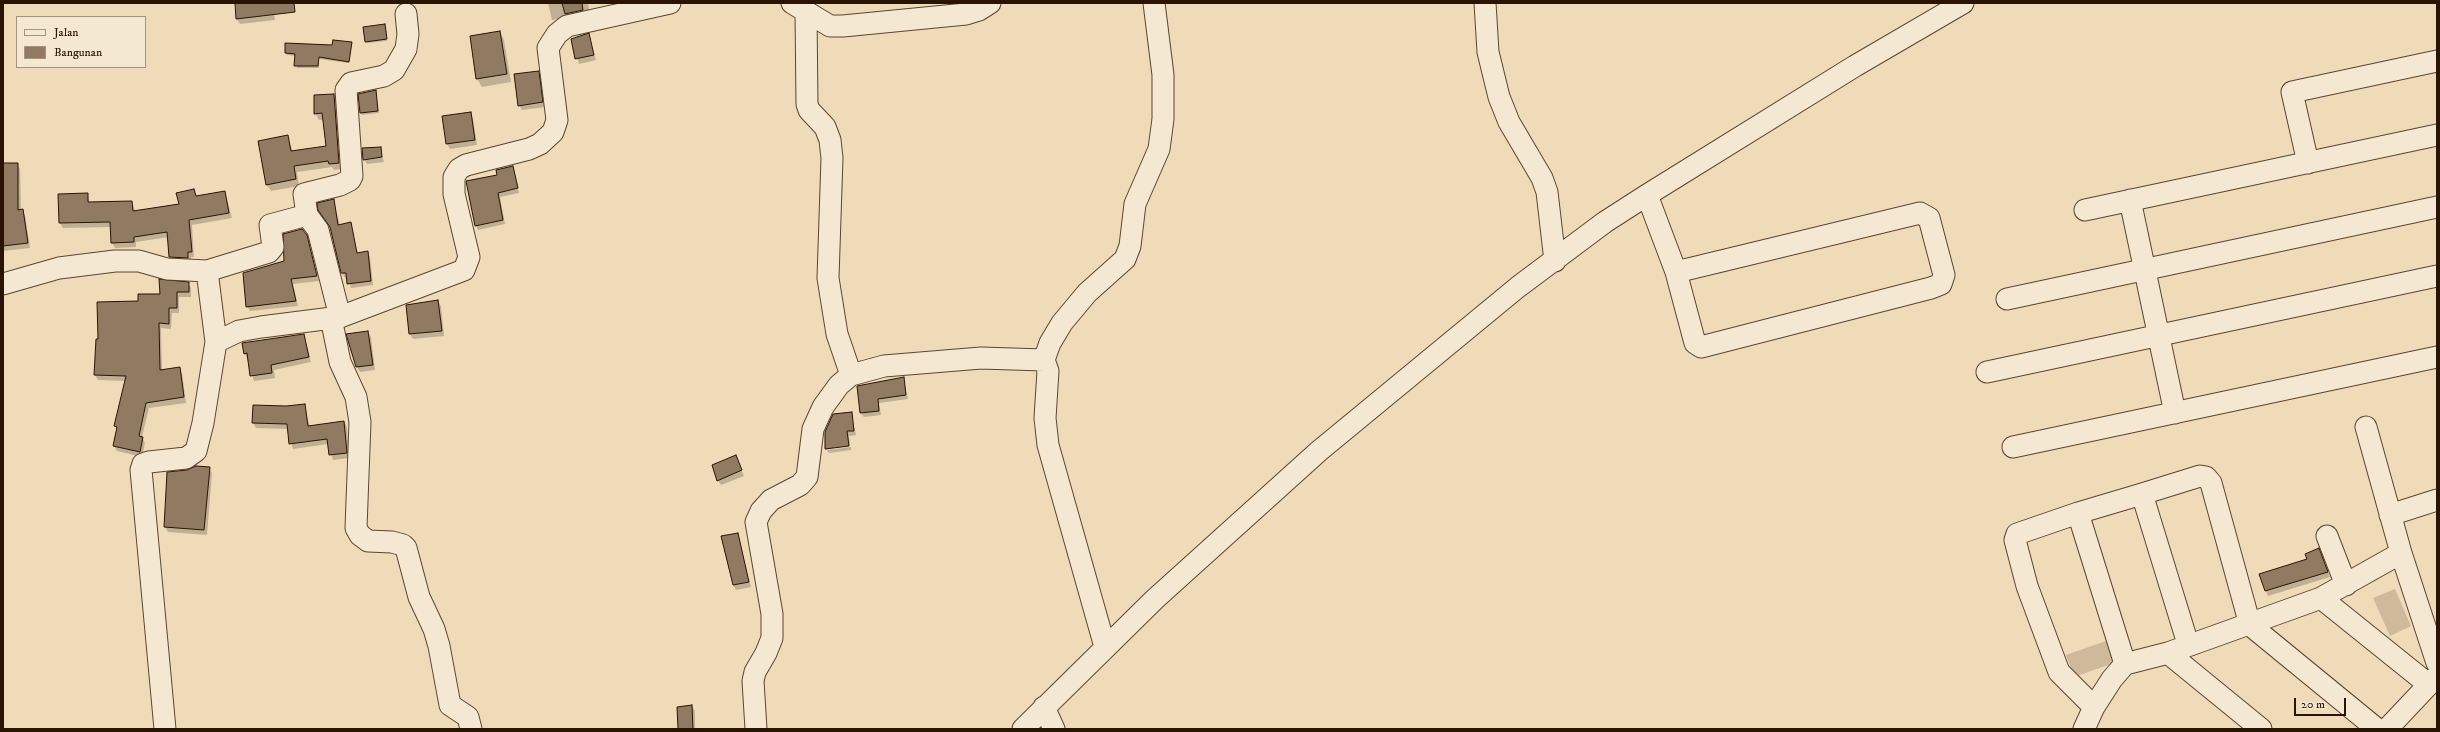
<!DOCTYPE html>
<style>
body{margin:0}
#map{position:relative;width:2440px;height:732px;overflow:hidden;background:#f0dbb9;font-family:"IM FELL DW Pica",serif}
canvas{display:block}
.frame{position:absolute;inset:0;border:4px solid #291303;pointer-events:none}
.legend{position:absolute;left:16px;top:16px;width:130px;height:52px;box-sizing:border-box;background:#f5e8d2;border:1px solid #a3937f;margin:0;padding:5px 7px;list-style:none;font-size:12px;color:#291303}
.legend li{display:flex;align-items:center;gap:8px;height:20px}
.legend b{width:20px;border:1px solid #a3937f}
.scale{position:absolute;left:2294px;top:698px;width:52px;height:18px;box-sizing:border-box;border:2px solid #291303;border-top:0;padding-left:5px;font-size:12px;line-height:14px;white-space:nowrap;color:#291303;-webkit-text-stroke:3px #f5e8d2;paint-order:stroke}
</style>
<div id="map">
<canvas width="2440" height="732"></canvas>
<div class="frame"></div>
<ul class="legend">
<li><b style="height:5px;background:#f5e8d2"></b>Jalan</li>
<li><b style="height:11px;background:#907b62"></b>Bangunan</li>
</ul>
<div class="scale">20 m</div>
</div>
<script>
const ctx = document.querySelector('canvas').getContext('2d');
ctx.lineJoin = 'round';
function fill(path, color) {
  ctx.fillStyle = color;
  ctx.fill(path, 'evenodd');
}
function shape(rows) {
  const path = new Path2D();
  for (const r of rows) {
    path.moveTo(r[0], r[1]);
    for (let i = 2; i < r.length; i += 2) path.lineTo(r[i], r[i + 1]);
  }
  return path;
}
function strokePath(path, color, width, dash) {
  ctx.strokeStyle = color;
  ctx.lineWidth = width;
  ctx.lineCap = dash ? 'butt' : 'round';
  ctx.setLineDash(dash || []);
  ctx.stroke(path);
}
fill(shape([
 [2395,589,2411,626,2390,636,2373,598],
 [2106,641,2114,663,2074,677,2066,655]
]), '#ceb99a');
fill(shape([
 [236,3,273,3,275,20,240,24,237,19],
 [548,3,588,3,589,10,584,11,585,14,552,20],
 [384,26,387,41,367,43,366,41],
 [500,32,504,40,511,82,482,87,477,79,471,37],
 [588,35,596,60,579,64,572,39],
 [351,43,349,63,319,59,319,68,297,68,296,56,287,55,286,53],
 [538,72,541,77,545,107,522,110,519,105],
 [376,91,379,113,362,115,361,112],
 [334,95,337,102,342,169,334,170,332,167,297,172,299,186,271,191,267,185,259,142,287,136,293,152,328,147,324,120,319,120,315,113],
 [470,113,473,118,477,145,450,149,447,144],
 [380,148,384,162,367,164,364,159],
 [3,164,17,164,20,169,21,210,25,215,30,248,3,251],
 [512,167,519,193,500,197,505,224,478,230,476,225,498,176],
 [194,190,197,197,225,192,232,218,192,225,194,257,191,257,191,263,173,262,170,257,169,237,136,242,136,247,115,248,112,243,111,227,63,228,60,223,87,194,90,203,132,202,135,211,180,204],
 [333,200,340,225,350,223,358,254,367,252,370,257,373,285,351,288,348,277,345,278,342,273,331,228],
 [306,236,319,281,293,284,298,306,250,311,247,306],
 [188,283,191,288,191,297,179,297,179,313,172,313,171,329,161,328,162,371,179,368,182,373,186,403,149,408,142,437,145,443,142,457,117,451,114,446,117,429,115,426,126,381,98,380,95,375,99,340,139,302],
 [438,301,441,306,444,336,413,339,410,334,407,306],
 [368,332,371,337,375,370,360,372,357,367],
 [304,335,311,362,274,370,275,378,254,381,245,353],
 [903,378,908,399,879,403,881,415,864,417,861,413],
 [304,405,310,427,344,422,347,427,349,458,333,460,328,444,293,449,288,429,256,428,253,423,254,406,286,407],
 [851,413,856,435,849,436,850,445,827,448,827,450,851,447,851,450,829,453,826,449,826,433],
 [738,462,744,476,721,485,718,480],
 [209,468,212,473,207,535,168,532,165,527,168,473],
 [737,534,751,587,736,590,733,585],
 [2321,555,2330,577,2268,596,2260,575],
 [692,706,695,711,695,729,679,729]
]), '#0003');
const building = shape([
 [235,3,294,3,295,12,236,19,235,3],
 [562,3,582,3,583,10,565,14,562,3],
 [385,24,387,39,365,42,363,27,385,24],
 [500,31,507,74,476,79,470,36,500,31],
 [589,33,594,55,575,59,571,39,589,33],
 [333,40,352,42,349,62,319,57,318,66,294,66,295,54,285,53,285,43,332,45,333,40],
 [539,71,543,102,518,106,514,74,539,71],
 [376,90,378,111,360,113,358,94,376,90],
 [334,94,339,163,329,164,328,161,294,166,296,179,266,185,258,141,288,135,291,151,326,146,322,113,314,114,314,95,334,94],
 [471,112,475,140,446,144,442,116,471,112],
 [381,147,382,157,363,160,362,148,381,147],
 [3,163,18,163,18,210,23,209,28,243,3,246,3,163],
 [513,166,518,188,498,193,503,220,475,226,466,181,497,175,496,170,513,166],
 [194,189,196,196,225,191,229,213,189,220,192,252,188,252,188,258,169,257,167,232,134,237,134,242,111,243,110,222,59,223,58,194,88,193,88,202,132,201,133,211,179,204,176,193,194,189],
 [334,199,338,225,351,222,357,253,368,251,371,281,347,284,346,273,341,273,330,227,318,210,317,203,334,199],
 [302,229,307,235,317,276,291,279,296,301,246,307,243,273,284,261,283,234,302,229],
 [159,279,189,282,189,292,177,292,177,308,169,308,169,324,159,323,160,370,180,367,184,397,146,403,139,436,143,437,140,452,113,446,117,427,114,426,126,376,94,375,96,339,98,339,97,302,138,301,138,294,160,294,159,279],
 [438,300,442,331,409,334,406,305,438,300],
 [368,331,373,365,356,367,346,334,368,331],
 [304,334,309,357,271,365,272,373,250,376,247,353,244,354,242,343,304,334],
 [904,377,906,395,878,399,879,411,860,413,857,386,904,377],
 [305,404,308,426,344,421,347,453,329,455,327,439,289,444,287,424,252,423,253,405,286,406,305,404],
 [852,412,854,431,847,431,849,446,825,449,825,432,833,414,852,412],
 [736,455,742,470,717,481,712,465,736,455],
 [196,466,210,467,204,530,164,527,167,472,187,470,196,466],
 [738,533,749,582,733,585,721,536,738,533],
 [2319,548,2328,572,2265,591,2259,574,2307,559,2305,554,2319,548],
 [692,705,693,729,678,729,677,707,692,705]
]);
fill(building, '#907b62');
strokePath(building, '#291303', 1);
const minor = shape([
 [792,3,830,26,843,26,966,14,979,10,990,3],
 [1485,3,1488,52,1499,97,1509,122,1542,178,1547,192,1555,261],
 [806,12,807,104,809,110,825,127,830,140,832,158,828,278,837,334,851,375],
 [2308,163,2292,92,2437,61],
 [1647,195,1676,272,1695,343,1701,347,1931,288,1941,284,1944,275,1929,218,1920,213,1676,272],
 [2130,200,2175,413],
 [2085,210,2437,135],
 [307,215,318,230,340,317],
 [3,284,59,268,115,261,139,261,167,269,207,271],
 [2007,299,2437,207],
 [331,318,340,362,356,397,360,422,356,528,360,535,368,541,392,542,403,545,406,548,419,597,434,629,439,646,450,705,468,717,471,729],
 [216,342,239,331,261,327,340,317,464,270,469,257,454,194,454,177,459,169,466,165,529,149,540,144,553,132,557,120,548,48,557,34,567,26,670,3],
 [1044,360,1050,343,1062,323,1087,293,1125,259,1130,246,1135,204,1159,149,1163,119,1163,75,1154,3],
 [1987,372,2437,276],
 [2366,427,2401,553,2437,663],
 [2013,447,2437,357],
 [2142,494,2200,476,2206,477,2211,483,2250,625,2377,729],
 [2078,513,2142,494,2188,644],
 [2390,515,2437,500],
 [2327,536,2346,585],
 [2321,598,2428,684],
 [2168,653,2261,729],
 [1044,707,1054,729],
 [2094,707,2059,672,2027,586,2015,540,2017,534,2078,513,2125,664],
 [165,729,141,470,143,464,149,462,186,458,196,451,203,423,216,342,207,271,269,252,273,247,270,225,307,215,304,194,340,185,350,180,352,176,346,90,351,83,384,76,394,70,406,49,408,34,406,14],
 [756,729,753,681,755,672,766,653,772,638,772,614,756,522,761,511,771,500,800,485,807,477,813,429,823,407,839,385,851,375,884,366,981,358,1044,360,1048,371,1045,418,1048,445,1105,647],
 [1023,729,1155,599,1319,451,1518,287,1605,222,1647,195,1855,66,1963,3],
 [2084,729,2094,707,2112,679,2125,664,2168,653,2321,598,2401,553],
 [2387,729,2437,676]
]);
strokePath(minor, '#5b4530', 23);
strokePath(minor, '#f5e8d2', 21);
</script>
